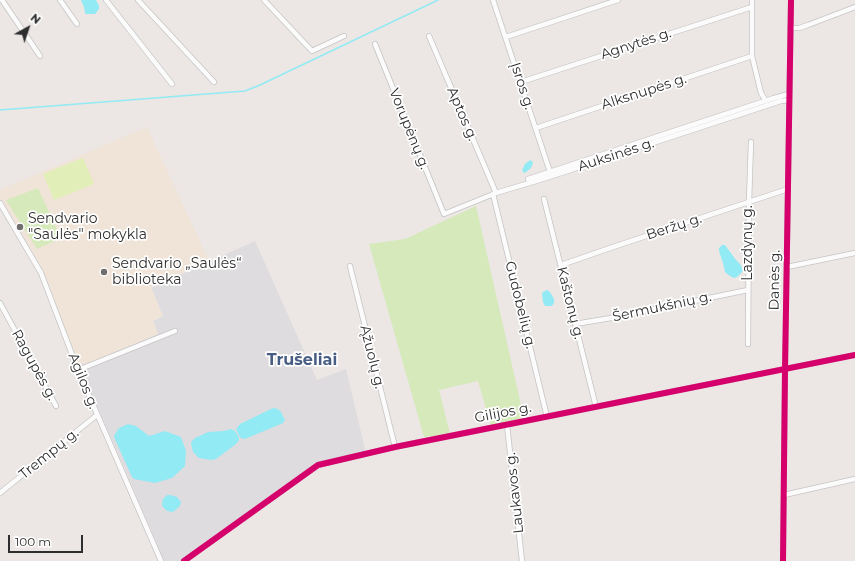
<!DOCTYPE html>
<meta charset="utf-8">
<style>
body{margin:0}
#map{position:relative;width:855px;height:561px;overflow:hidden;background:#ece7e4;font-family:Montserrat,sans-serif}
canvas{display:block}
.north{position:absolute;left:8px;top:8px;width:40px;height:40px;-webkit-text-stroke:3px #fff;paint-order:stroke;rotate:40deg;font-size:11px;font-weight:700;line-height:16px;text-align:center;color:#2e2e2e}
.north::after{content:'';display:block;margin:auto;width:14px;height:18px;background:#2e2e2e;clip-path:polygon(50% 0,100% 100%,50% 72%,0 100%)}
.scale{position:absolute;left:8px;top:535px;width:75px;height:18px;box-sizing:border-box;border:2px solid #2e2e2e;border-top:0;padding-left:5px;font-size:12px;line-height:14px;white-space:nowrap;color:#2e2e2e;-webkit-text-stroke:3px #fff;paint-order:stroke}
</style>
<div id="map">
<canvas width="855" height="561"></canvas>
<div class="north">N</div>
<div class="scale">100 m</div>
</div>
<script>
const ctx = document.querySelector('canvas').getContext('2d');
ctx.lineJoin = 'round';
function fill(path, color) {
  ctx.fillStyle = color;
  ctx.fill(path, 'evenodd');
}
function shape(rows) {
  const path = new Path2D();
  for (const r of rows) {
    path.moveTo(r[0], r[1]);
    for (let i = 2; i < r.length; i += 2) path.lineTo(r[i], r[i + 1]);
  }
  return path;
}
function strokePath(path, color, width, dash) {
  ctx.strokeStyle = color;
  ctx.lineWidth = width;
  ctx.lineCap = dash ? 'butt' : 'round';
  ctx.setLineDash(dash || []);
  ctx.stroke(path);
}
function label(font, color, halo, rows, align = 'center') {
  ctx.font = font + ' Montserrat,sans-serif';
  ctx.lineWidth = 3.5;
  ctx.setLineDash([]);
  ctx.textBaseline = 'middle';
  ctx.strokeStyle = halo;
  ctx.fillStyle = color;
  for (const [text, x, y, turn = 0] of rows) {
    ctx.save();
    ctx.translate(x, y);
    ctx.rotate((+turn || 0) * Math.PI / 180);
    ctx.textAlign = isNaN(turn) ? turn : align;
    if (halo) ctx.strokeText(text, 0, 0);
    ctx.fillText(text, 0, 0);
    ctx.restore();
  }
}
fill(shape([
 [255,241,317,380,346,369,366,453,321,462,313,465,179,561,164,561,128,476,78,363,87,364,158,334,153,321,163,316,151,288]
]), '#dfdcdf');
fill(shape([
 [147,127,209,261,151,287,163,316,153,321,158,334,87,364,78,363,45,276,37,259,0,198,0,190]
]), '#f0e4d8');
fill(shape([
 [38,188,61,238,37,249,6,200],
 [476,206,524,418,491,426,478,381,439,390,450,434,424,437,369,244,405,239]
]), '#d5e9ba');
fill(shape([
 [83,158,94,184,54,200,43,174]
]), '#e2eeb7');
fill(shape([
 [81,0,96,0,99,6,99,9,95,14,86,14,85,13,84,7],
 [531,160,533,163,531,168,526,172,524,173,522,170,525,164,529,161],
 [722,245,725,245,736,260,740,264,742,268,743,271,737,277,734,278,730,276,725,272,723,263,719,251,719,248],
 [547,290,550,292,554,299,554,303,552,306,545,306,543,302,542,294,543,292],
 [273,408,278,409,281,412,285,420,283,423,245,439,241,438,239,436,236,429,240,424],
 [128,424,136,426,149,436,165,431,181,437,186,451,185,466,172,478,155,483,134,479,132,477,114,437,115,434,119,428],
 [231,429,235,431,239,438,239,440,236,444,216,459,211,460,199,458,193,452,191,443,192,441,195,438,208,432,224,431],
 [167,495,170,495,177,497,181,502,180,506,173,512,167,511,163,507,162,505,163,499]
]), '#91eaf4');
strokePath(shape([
 [0,110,245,91,260,85,438,0]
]), '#91eaf4', 1.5);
const street = shape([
 [2,0,40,56],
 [60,0,77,24],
 [106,0,172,84],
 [138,0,214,82],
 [264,0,312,51,344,36],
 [493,0,550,172],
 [752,0,752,56,761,93,766,101],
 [790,28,799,28,808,25,855,7],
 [429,36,496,193],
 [506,37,618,0],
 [375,44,444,214,496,193,546,178,781,101,789,100],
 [521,82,752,7],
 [536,128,752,56],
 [528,179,774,98,789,94],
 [493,194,547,417],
 [544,199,596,407],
 [0,203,41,273,78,370,161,561],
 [561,265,613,247,788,189],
 [350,266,395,447],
 [787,267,855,253],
 [0,303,56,406],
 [575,324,611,318,748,290],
 [748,344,749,202,751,142],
 [78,370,175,331],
 [507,425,522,561],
 [0,493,97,415],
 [784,495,855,479],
 [184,561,318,465,395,447,855,355],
 [783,561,785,370,791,0]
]);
strokePath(street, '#c5c4c5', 6);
strokePath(street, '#fcfbfb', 4.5);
strokePath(shape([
 [184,561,318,465,395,447,855,355],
 [783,561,785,370,791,0]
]), '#d6006c', 6);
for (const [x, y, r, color] of [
 [20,227,4,"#706f6e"],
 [104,272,4,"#706f6e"]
]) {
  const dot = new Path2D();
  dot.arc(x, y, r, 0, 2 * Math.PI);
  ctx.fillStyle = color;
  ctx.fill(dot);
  strokePath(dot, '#fff', 1.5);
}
label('14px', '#2e2e2e', '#fff', [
 ["Agnytės g.",636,44,-18],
 ["Įsros g.",522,86,72],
 ["Alksnupės g.",644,92,-18],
 ["Aptos g.",462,114,67],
 ["Vorupėnų g.",409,129,68],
 ["Auksinės g.",616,155,-18],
 ["Beržų g.",674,227,-18],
 ["Lazdynų g.",748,243,-90],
 ["Danės g.",775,280,-89],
 ["Kaštonų g.",570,303,76],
 ["Gudobelių g.",520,305,76],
 ["Šermukšnių g.",662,307,-12],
 ["Ąžuolų g.",372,357,76],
 ["Ragupės g.",34,365,61],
 ["Agilos g.",83,381,68],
 ["Gilijos g.",503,413,-11],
 ["Trempų g.",49,454,-39],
 ["Laukavos g.",515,493,-96]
]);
label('14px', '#2e2e2e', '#fff', [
 ["Sendvario",28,219],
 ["\"Saulės\" mokykla",28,235],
 ["Sendvario „Saulės“",112,264],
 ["biblioteka",112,280]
], 'left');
label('bold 16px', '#485d84', '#fff', [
 ["Trušeliai",302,360]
]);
</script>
